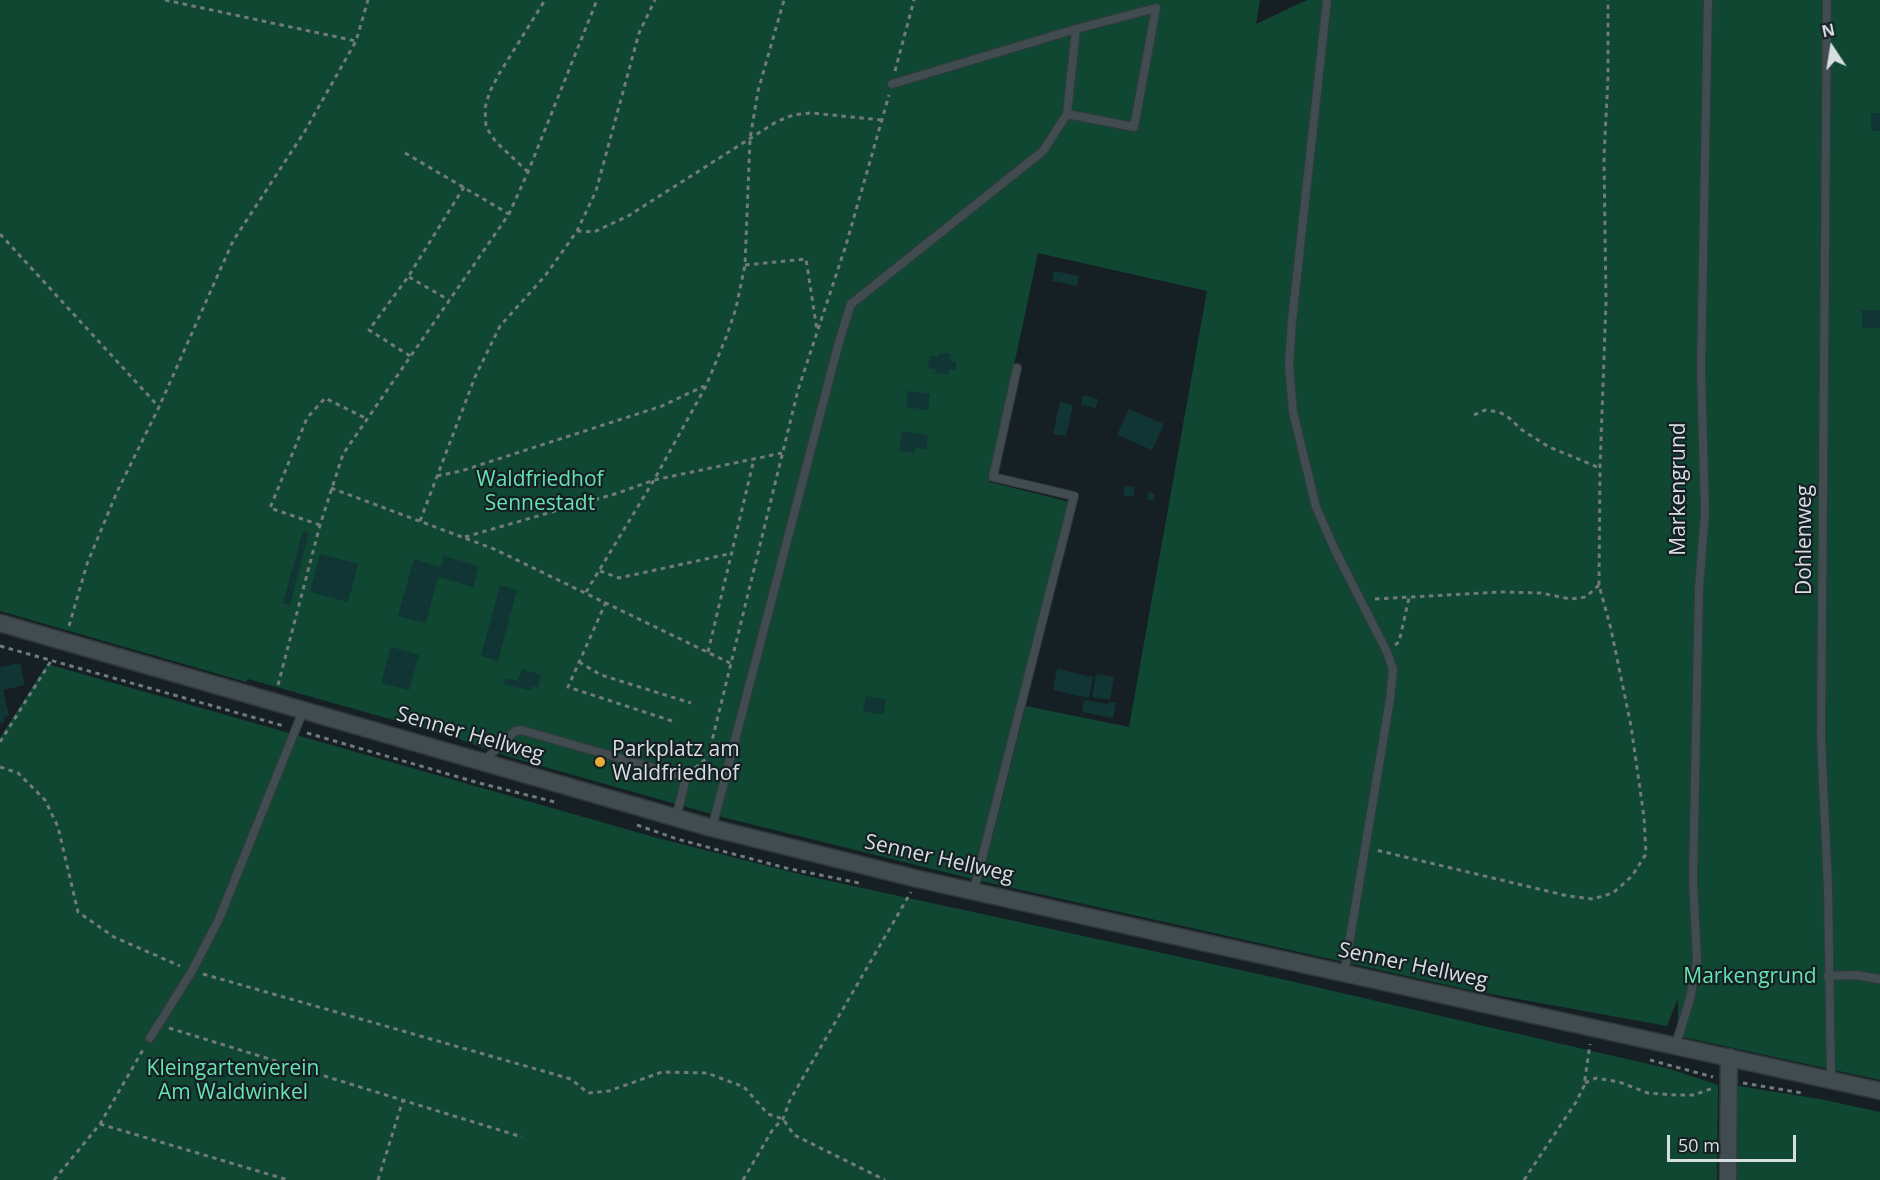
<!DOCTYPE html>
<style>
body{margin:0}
#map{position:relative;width:1880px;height:1180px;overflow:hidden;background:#162024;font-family:"Open Sans",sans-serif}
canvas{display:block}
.north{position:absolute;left:1802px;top:18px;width:60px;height:60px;-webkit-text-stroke:4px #162024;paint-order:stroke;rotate:348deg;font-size:16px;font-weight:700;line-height:24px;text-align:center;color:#d7dee0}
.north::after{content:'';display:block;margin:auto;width:21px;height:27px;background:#d7dee0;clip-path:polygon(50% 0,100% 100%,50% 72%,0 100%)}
.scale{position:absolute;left:1667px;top:1135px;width:129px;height:27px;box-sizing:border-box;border:3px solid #d7dee0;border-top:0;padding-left:8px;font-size:18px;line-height:21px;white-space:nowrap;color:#d7dee0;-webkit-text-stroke:4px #162024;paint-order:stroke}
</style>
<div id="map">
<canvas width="1880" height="1180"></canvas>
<div class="north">N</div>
<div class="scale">50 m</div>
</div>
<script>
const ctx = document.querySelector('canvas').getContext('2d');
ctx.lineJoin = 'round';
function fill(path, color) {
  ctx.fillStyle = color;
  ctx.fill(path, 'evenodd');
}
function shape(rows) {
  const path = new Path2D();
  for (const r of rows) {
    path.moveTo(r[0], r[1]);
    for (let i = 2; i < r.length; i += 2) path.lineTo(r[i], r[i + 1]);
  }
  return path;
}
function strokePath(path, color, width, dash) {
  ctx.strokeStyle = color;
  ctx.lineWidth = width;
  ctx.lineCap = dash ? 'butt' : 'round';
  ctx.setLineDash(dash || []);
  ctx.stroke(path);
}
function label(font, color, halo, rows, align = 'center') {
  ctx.font = font + ' "Open Sans",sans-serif';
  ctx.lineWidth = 4.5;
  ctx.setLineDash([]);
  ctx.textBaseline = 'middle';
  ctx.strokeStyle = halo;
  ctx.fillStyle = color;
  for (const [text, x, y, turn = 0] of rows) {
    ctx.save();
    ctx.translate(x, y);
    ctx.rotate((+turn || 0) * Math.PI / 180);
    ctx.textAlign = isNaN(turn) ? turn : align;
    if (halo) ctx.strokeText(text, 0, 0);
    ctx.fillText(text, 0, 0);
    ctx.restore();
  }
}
fill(shape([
 [0,0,1260,0,1256,24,1307,0,1880,0,1880,1080,1678,1036,1678,998,1667,1026,1474,991,981,881,1026,706,1129,727,1207,291,1038,253,989,482,1070,502,973,879,722,817,506,756,450,736,248,679,246,682,0,611],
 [47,664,654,837,807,876,1277,978,1670,1069,1718,1085,1717,1180,0,1180,0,738],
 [1733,1085,1825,1100,1880,1112,1880,1180,1733,1180]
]), '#0f4733');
fill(shape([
 [1871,113,1880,113,1880,131,1871,131],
 [1054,271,1079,276,1077,286,1052,281],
 [1862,310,1880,310,1880,328,1862,328],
 [939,353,950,354,950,361,956,362,955,370,949,369,948,375,935,373,936,369,928,368,930,355,938,357],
 [908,391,930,394,928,410,906,407],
 [1083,395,1098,399,1096,408,1081,405],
 [1060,402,1073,405,1066,436,1053,434],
 [1129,409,1164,424,1152,450,1117,435],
 [902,431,928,435,926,449,915,448,914,453,899,451],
 [1125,486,1135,487,1133,497,1123,495],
 [1148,492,1155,494,1153,501,1147,500],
 [303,531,309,532,290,605,283,603],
 [320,554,358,564,348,602,310,592],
 [444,556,479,566,473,587,438,577,426,623,398,616,414,559,441,567],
 [500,585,517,590,498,661,481,656],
 [391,647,419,655,409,690,381,683],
 [20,663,25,685,3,690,9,716,4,717,5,722,0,723,0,667],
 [522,669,541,675,538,688,532,686,531,691,504,684,506,678,518,681],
 [1057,669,1093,677,1089,698,1053,690],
 [1096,674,1114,677,1110,700,1092,697],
 [866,696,886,700,883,715,863,711],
 [1084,700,1108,704,1108,702,1116,703,1113,718,1082,712],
 [210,1058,229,1064,225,1079,205,1073]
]), '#103534');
const service = shape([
 [1327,0,1292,321,1289,365,1293,412,1316,507,1335,550,1387,652,1393,669,1390,699,1344,974],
 [1827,0,1821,737,1828,888,1831,1080],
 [892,84,1076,29,1156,8,1134,127,1067,114,1076,29],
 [483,762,515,731,521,730,686,777,676,818],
 [712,828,839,342,851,304,1043,151,1067,114],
 [974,890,1074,496,993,477,1017,368],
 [1828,976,1855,975,1880,979],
 [150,1038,192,971,219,919,303,711],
 [1675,1047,1690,999,1697,961,1693,880,1699,588,1705,513,1701,369,1708,0]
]);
const minor = shape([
 [1728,1180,1729,1057]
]);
const tertiary = shape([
 [0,623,712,828,918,879,1161,933,1880,1091]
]);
strokePath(service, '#32393b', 10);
strokePath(minor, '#32393b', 19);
strokePath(tertiary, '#32393b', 19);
strokePath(shape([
 [165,0,356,41],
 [895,71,914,0],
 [405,153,509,214],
 [528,172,496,142,486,127,485,108,490,91,499,74,545,0],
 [577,231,594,232,628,216,776,122,793,115,811,113,882,120],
 [0,234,159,407],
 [745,265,806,259,817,330],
 [409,277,449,300],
 [410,356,369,330,408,277,464,187],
 [1474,415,1485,410,1499,412,1507,416,1522,430,1549,447,1600,468],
 [437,476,461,471,662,406,704,386],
 [331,488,494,549,732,664],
 [420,521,475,377,500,326,545,276,577,231,596,191,639,33,655,0],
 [320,525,270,508,307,418,325,398,367,419],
 [465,537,618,493,654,480,782,453],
 [600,571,619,578,733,553],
 [1599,585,1600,468,1606,302,1604,157,1608,77,1608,0],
 [586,592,654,480,706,386,727,335,736,308,745,265,750,139,758,91,784,0],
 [1375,599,1501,592,1541,593,1570,599,1586,597,1599,585,1611,629,1631,726,1644,817,1646,854,1632,876,1613,893,1593,899,1568,896,1376,850],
 [606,602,568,687,672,721],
 [69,626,87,564,117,492,159,407,233,241,305,131,356,41,368,0],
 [1395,645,1399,642,1409,598],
 [0,646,284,726],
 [708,652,754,459],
 [579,662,601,675,691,703],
 [278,685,320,525,343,454,509,214,528,172,597,0],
 [307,733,479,783,555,802],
 [0,742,51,661],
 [0,767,18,773,45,800,58,827,78,912,114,937,180,966],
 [695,768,708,757,798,390,846,245,889,95],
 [637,825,677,839,786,868,859,883],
 [203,974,571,1079,588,1093,609,1091,662,1072,707,1073,744,1087,768,1114,783,1119,794,1135,885,1180],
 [169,1028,522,1137],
 [1650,1060,1713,1077],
 [1585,1083,1596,1078,1619,1082,1648,1093,1675,1095,1694,1095,1713,1088],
 [1743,1083,1802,1093],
 [100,1124,288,1180],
 [54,1180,100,1124,144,1048],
 [378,1180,403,1100],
 [743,1180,773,1129,783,1119,790,1100,911,892],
 [1524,1180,1576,1102,1584,1086,1590,1044]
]), '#717a7d', 3, [4.5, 4.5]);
strokePath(service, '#414c50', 8);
strokePath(minor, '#414c50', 16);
strokePath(tertiary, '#414c50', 16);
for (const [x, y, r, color] of [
 [600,762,6,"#e9aa38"]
]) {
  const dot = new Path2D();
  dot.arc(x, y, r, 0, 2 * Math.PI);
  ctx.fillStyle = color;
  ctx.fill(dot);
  strokePath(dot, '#162024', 2);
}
label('21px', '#65e3b0', '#162024', [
 ["Waldfriedhof",540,480],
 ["Sennestadt",540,504],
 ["Markengrund",1750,977],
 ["Kleingartenverein",233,1069],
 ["Am Waldwinkel",233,1093]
]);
label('21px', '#d7dee0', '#162024', [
 ["Markengrund",1679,489,-90],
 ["Dohlenweg",1805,540,-90],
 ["Senner Hellweg",470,735,16],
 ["Senner Hellweg",939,859,13],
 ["Senner Hellweg",1413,966,12]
]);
label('21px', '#d7dee0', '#162024', [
 ["Parkplatz am",612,750],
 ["Waldfriedhof",612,774]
], 'left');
</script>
